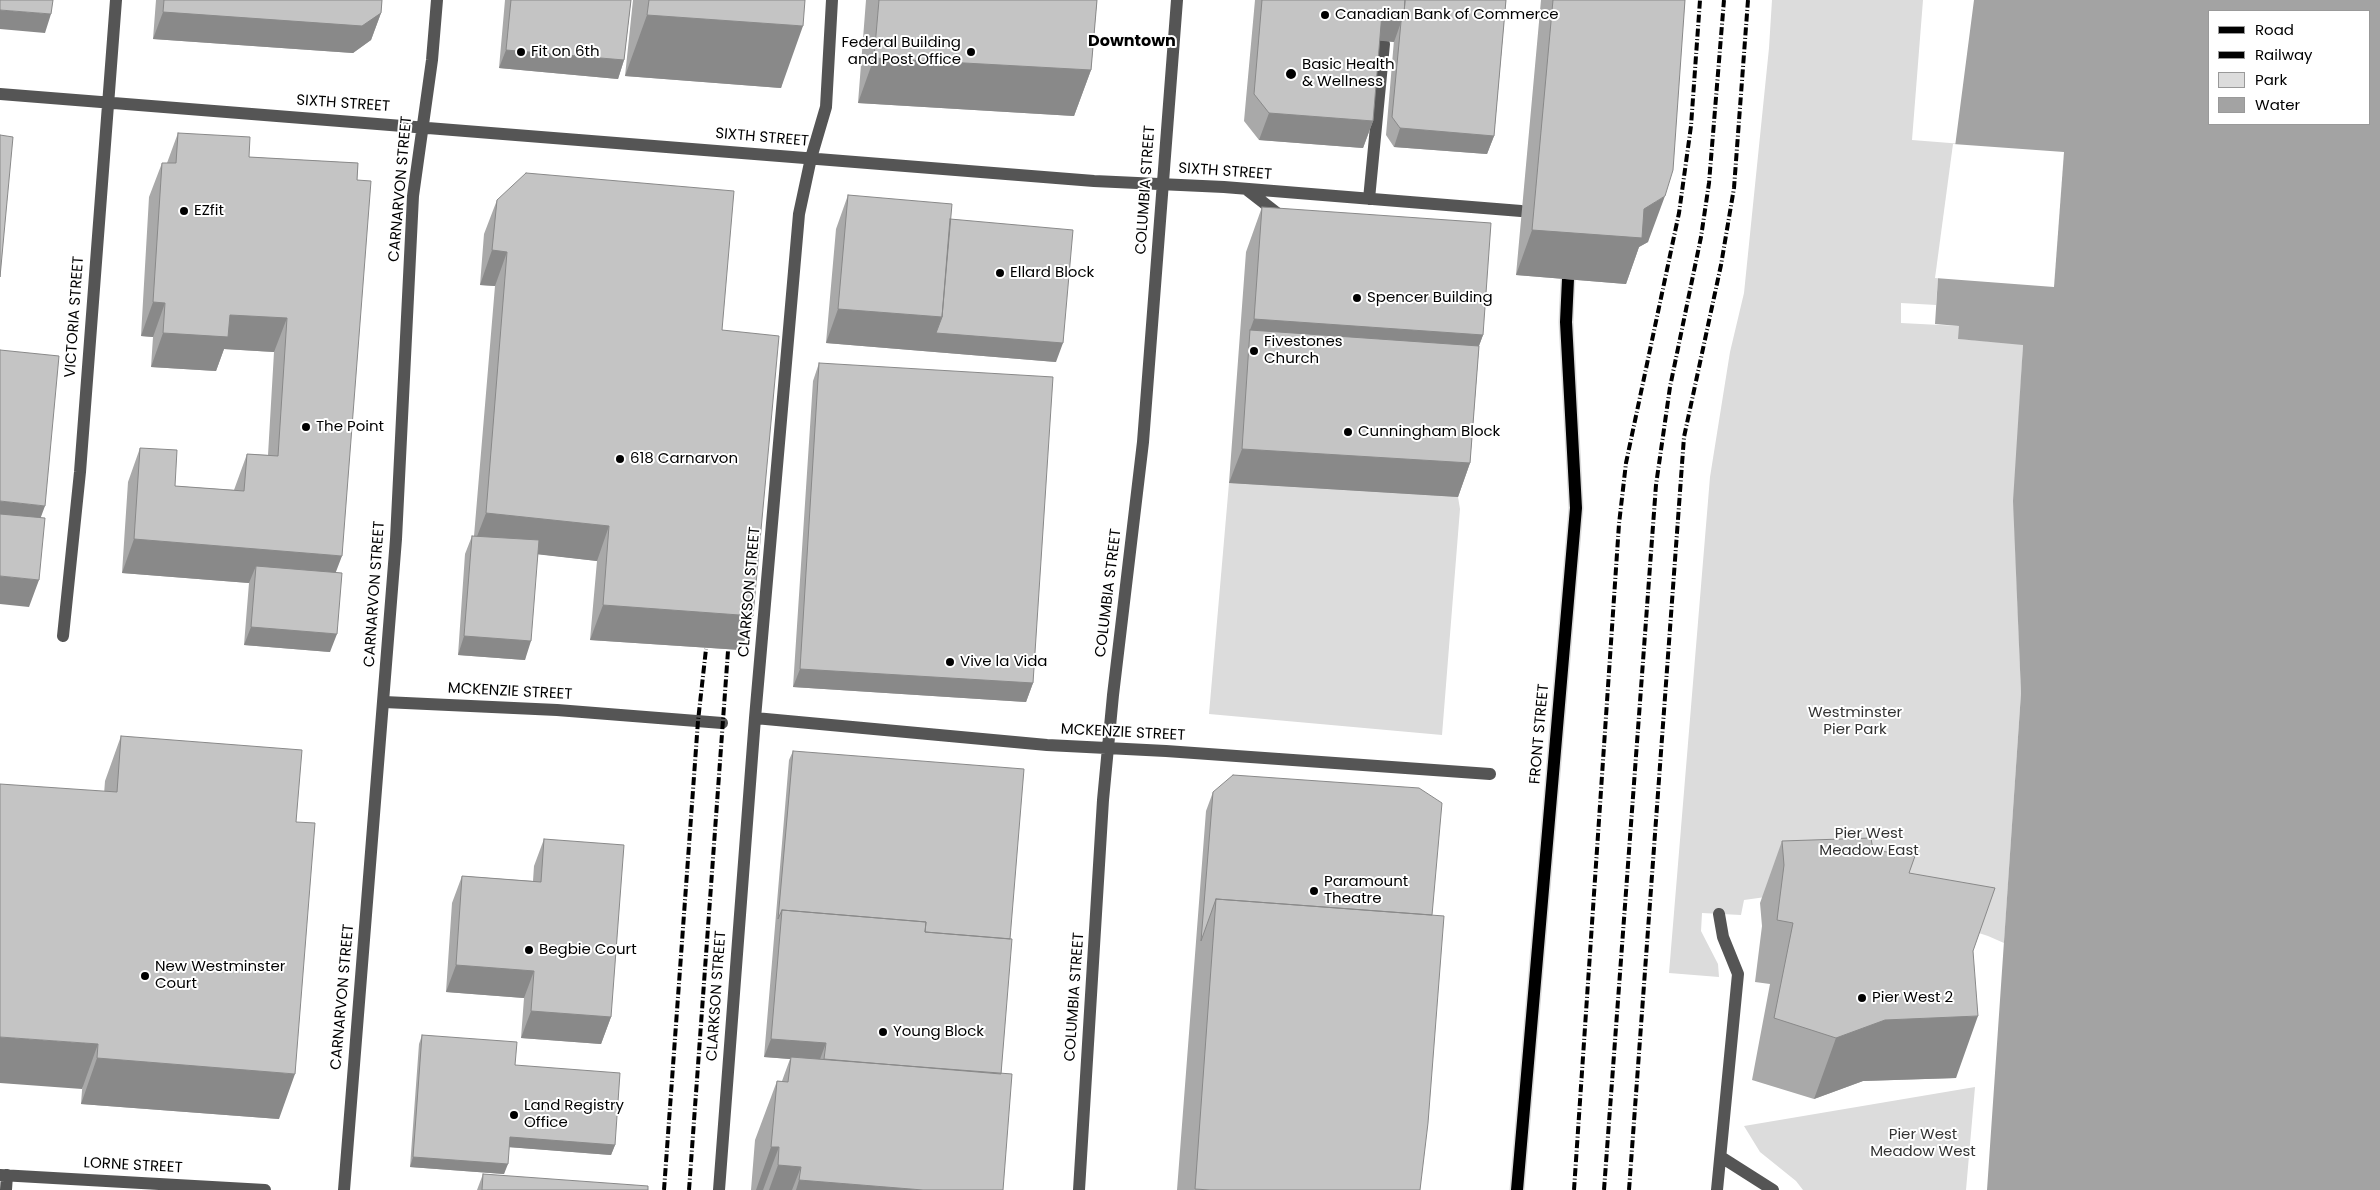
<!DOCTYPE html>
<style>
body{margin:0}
#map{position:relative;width:2380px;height:1190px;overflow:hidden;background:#fff;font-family:Poppins,sans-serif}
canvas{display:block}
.legend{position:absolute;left:2208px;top:10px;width:162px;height:115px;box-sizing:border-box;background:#fff;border:1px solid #999;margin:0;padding:6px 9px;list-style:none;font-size:15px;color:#000}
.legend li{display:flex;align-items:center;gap:10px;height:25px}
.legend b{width:25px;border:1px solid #999}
</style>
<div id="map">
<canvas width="2380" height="1190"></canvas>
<ul class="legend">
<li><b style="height:6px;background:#000"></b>Road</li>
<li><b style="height:6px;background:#000"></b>Railway</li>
<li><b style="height:14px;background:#dcdcdc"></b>Park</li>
<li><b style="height:14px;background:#a3a3a3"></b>Water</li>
</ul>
</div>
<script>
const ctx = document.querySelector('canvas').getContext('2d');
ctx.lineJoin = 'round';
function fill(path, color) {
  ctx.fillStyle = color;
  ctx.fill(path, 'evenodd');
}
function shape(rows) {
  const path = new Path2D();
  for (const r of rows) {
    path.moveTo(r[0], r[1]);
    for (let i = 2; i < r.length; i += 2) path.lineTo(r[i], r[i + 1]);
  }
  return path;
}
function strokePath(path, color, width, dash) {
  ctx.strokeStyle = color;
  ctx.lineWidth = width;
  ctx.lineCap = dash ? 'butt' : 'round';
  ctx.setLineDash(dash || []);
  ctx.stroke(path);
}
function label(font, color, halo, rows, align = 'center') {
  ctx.font = font + ' Poppins,sans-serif';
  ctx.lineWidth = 4;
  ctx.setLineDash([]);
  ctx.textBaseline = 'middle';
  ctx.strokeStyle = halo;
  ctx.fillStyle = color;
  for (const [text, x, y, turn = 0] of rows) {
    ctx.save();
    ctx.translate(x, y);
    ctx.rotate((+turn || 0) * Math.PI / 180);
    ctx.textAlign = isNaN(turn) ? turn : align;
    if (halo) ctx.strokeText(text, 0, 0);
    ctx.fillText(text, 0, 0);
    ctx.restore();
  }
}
fill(shape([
 [1772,0,1923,0,1912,140,2064,152,1938,278,1936,305,1901,303,1901,323,1959,326,1959,339,2023,344,2014,510,2021,693,2004,943,1988,936,1838,887,1744,900,1741,915,1702,913,1701,931,1718,964,1719,977,1669,973,1710,477,1730,352,1744,293,1769,48],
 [1229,483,1458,497,1460,509,1442,735,1209,714],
 [1975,1087,1966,1190,1803,1190,1796,1181,1760,1152,1744,1126]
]), '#dcdcdc');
fill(shape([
 [1974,0,2380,0,2380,1190,1987,1190,2021,693,2013,501,2023,345,1958,339,1959,326,1935,324,1938,278],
 [2209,11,2369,11,2369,124,2209,124]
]), '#a3a3a3');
fill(shape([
 [1953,144,2064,152,2054,287,1935,278]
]), '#fff');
const major = shape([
 [1517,1190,1576,508,1566,322,1568,279]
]);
strokePath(major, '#dbdbdb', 15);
strokePath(shape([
 [0,94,1094,181,1224,187,1521,211],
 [1246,189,1282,217],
 [1369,199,1384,44],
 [63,636,80,472,116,0],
 [384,702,557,710,722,723],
 [755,718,1047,745,1166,751,1490,774],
 [1721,1157,1773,1190],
 [0,1175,265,1190],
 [6,1190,7,1175],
 [344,1190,396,539,413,196,432,60,437,0],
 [719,1190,755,718,799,214,811,158,826,107,832,0],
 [1079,1190,1103,800,1113,695,1143,442,1177,0],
 [1717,1190,1738,974,1723,937,1719,914]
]), '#555', 12);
strokePath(major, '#000', 12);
strokePath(shape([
 [664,1190,698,721,706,649],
 [689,1190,728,651],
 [1574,1190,1619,524,1626,463,1679,213,1691,126,1700,0],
 [1604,1190,1656,485,1670,387,1701,237,1709,183,1724,0],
 [1629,1190,1684,437,1721,265,1734,188,1748,0]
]), '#000', 4, [8, 2.5, 1, 2.5]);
fill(shape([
 [156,0,382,0,381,13,371,40,353,53,153,39],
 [505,0,631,0,624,60,618,79,499,68],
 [633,0,805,0,781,88,625,76],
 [866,0,1097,0,1091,70,1074,116,858,103],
 [1255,0,1506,0,1494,136,1487,154,1394,147,1386,135,1394,40,1394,42,1379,40,1373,121,1363,148,1259,140,1244,121],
 [1541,0,1685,0,1648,242,1639,247,1626,284,1516,275],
 [178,133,249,157,358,163,330,652,244,645,249,583,122,573,128,482,140,448,175,486,234,490,247,454,268,455,274,352,224,349,216,371,151,367,153,337,141,336,149,197,162,163,167,163],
 [848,195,950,219,1056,362,826,343,836,229],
 [497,200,722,330,753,616,741,650,590,640,597,561,538,554,525,660,458,655,465,554,472,536,474,536,495,286,480,285,484,234],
 [1262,207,1483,335,1479,346,1470,463,1458,497,1229,483,1246,252],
 [819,363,1033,683,1026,702,793,687,813,381],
 [121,736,296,822,279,1119,81,1104,105,781],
 [793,751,1010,939,1001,1074,1003,1190,751,1190,755,1140,777,1081,782,1081,790,1059,764,1057,789,760],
 [1213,792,1432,915,1420,1190,1177,1190,1206,811],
 [544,839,611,1017,601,1044,521,1038,524,998,446,992,452,903,462,876,533,881,534,866],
 [1782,841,1873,850,1909,873,1973,951,1956,1078,1863,1081,1814,1099,1752,1080,1770,984,1755,982,1762,926,1760,903],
 [422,1035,515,1065,615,1145,611,1155,509,1147,504,1174,410,1167,419,1044],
 [483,1174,648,1190,477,1190]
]), '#a9a9a9');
fill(shape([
 [0,10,51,14,45,33,0,29],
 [163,12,381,13,371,40,353,53,153,39],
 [1382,13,1404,14,1394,42,1372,40],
 [647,15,803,26,781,88,625,76],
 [506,50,624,60,618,79,499,68],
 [874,58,1091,70,1074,116,858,103],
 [1269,113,1373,121,1363,148,1259,140],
 [1400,128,1494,136,1487,154,1394,147],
 [1665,196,1648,242,1639,247,1626,284,1516,275,1532,230,1644,209],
 [492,250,507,252,495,286,480,285],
 [153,302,165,303,153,337,141,336],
 [838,309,942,317,1063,343,1056,362,826,343],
 [230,315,287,318,274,352,224,349,216,371,151,367,163,333],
 [1254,319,1483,335,1466,380,1250,330],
 [1242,449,1470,463,1458,497,1229,483],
 [0,501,45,506,35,533,0,529],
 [486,513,609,526,597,561,473,547],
 [134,539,342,556,329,590,256,566,249,583,122,573],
 [0,576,39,580,29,607,0,604],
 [603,605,753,616,741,650,590,640],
 [251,627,337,634,330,652,244,645],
 [464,636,531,641,525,660,458,655],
 [800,669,1033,683,1026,702,793,687],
 [456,965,534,971,524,998,446,992],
 [531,1011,611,1017,601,1044,521,1038],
 [1978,1016,1956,1078,1863,1081,1814,1099,1836,1038,1885,1020],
 [0,1037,98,1044,82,1089,0,1083],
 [771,1039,826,1043,819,1062,791,1057,790,1059,764,1057],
 [97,1058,295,1074,279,1119,81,1104],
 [510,1137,615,1145,611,1155,507,1147],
 [771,1147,779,1147,763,1190,756,1190],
 [413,1157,508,1164,504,1174,410,1167],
 [778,1165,801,1167,792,1190,769,1190],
 [799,1180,923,1190,796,1190]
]), '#898989');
const building = shape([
 [0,0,53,0,51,14,0,10,0,0],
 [164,0,382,0,381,13,362,26,163,12,164,0],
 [511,0,631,0,624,60,506,50,511,0],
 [649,0,805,0,803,26,647,15,649,0],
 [879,0,1097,0,1091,70,874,58,879,0],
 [1262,0,1405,0,1404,14,1382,13,1373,121,1269,113,1254,94,1262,0],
 [1405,0,1506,0,1494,136,1400,128,1392,117,1401,22,1404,14,1405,0],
 [1553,0,1685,0,1673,170,1665,196,1644,209,1642,238,1532,230,1553,0],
 [178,133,250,137,249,157,358,163,357,180,371,181,342,556,134,539,140,448,177,450,175,486,244,491,247,454,278,456,287,318,230,315,228,337,163,333,165,303,153,302,162,163,176,163,178,133],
 [0,135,13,137,0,277,0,135],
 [526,173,734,191,722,330,779,336,753,616,603,605,609,526,486,513,507,252,492,250,497,200,526,173],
 [848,195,952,204,942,317,838,309,848,195],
 [1262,207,1491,223,1483,335,1254,319,1262,207],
 [950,219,1073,230,1063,343,936,333,942,317,950,219],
 [1250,330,1479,346,1470,463,1242,449,1250,330],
 [0,350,59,356,45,506,0,501,0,350],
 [819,363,1053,377,1033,683,800,669,819,363],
 [0,514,45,518,39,580,0,576,0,514],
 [472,536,539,540,531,641,464,636,472,536],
 [256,566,342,573,337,634,251,627,256,566],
 [121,736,302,750,296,822,315,823,295,1074,97,1058,98,1044,0,1037,0,784,117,792,121,736],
 [793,751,1024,769,1010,939,925,932,926,922,782,910,778,919,793,751],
 [1233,775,1419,788,1442,803,1432,915,1216,899,1201,941,1213,792,1233,775],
 [1871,838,1873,850,1915,856,1909,873,1995,888,1973,951,1978,1016,1885,1020,1836,1038,1774,1018,1793,923,1777,920,1784,865,1782,841,1871,838],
 [544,839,624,845,611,1017,531,1011,534,971,456,965,462,876,541,882,544,839],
 [1216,899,1444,916,1428,1123,1420,1190,1210,1190,1195,1189,1216,899],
 [782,910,926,922,925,932,1012,939,1001,1074,824,1059,826,1043,771,1039,782,910],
 [422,1035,517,1042,515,1065,620,1073,615,1145,510,1137,508,1164,413,1157,422,1035],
 [791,1057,1012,1074,1003,1190,923,1190,799,1180,801,1167,778,1165,779,1147,771,1147,777,1081,788,1082,791,1057],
 [483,1174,648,1186,648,1190,482,1190,483,1174]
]);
fill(building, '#c4c4c4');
strokePath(building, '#898989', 1);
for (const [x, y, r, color] of [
 [1325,15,5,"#000"],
 [521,52,5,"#000"],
 [971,52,5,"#000"],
 [1291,74,6,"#000"],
 [184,211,5,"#000"],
 [1000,273,5,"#000"],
 [1357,298,5,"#000"],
 [1254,351,5,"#000"],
 [306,427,5,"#000"],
 [1348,432,5,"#000"],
 [620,459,5,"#000"],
 [950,662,5,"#000"],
 [1314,891,5,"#000"],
 [529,950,5,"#000"],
 [145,976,5,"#000"],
 [1862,998,5,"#000"],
 [883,1032,5,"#000"],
 [514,1115,5,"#000"]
]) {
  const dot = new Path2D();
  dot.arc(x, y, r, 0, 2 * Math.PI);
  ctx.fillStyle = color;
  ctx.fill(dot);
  strokePath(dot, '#fff', 2);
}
label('15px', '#000', '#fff', [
 ["Canadian Bank of Commerce",1335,15],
 ["Federal Building",961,43,"right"],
 ["and Post Office",961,60,"right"],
 ["Fit on 6th",531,52],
 ["Basic Health",1302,65],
 ["& Wellness",1302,82],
 ["EZfit",194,211],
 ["Ellard Block",1010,273],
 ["Spencer Building",1367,298],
 ["Fivestones",1264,342],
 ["Church",1264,359],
 ["The Point",316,427],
 ["Cunningham Block",1358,432],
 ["618 Carnarvon",630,459],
 ["Vive la Vida",960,662],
 ["Paramount",1324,882],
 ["Theatre",1324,899],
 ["Begbie Court",539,950],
 ["New Westminster",155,967],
 ["Court",155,984],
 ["Pier West 2",1872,998],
 ["Young Block",893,1032],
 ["Land Registry",524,1106],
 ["Office",524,1123]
], 'left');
label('15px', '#000', '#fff', [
 ["SIXTH STREET",343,104,4],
 ["SIXTH STREET",762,138,5],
 ["SIXTH STREET",1225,172,4],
 ["CARNARVON STREET",401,189,-85],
 ["COLUMBIA STREET",1146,190,-86],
 ["VICTORIA STREET",75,317,-86],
 ["CLARKSON STREET",750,592,-85],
 ["COLUMBIA STREET",1109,593,-83],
 ["CARNARVON STREET",375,594,-86],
 ["MCKENZIE STREET",510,692,3],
 ["MCKENZIE STREET",1123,733,3],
 ["FRONT STREET",1540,734,-85],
 ["CLARKSON STREET",717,996,-86],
 ["CARNARVON STREET",343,997,-85],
 ["COLUMBIA STREET",1075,997,-86],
 ["LORNE STREET",133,1166,3]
]);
label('15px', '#333', '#fff', [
 ["Westminster",1855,713],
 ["Pier Park",1855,730],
 ["Pier West",1869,834],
 ["Meadow East",1869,851],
 ["Pier West",1923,1135],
 ["Meadow West",1923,1152]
]);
label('bold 16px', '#000', '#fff', [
 ["Downtown",1132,42]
]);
</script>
